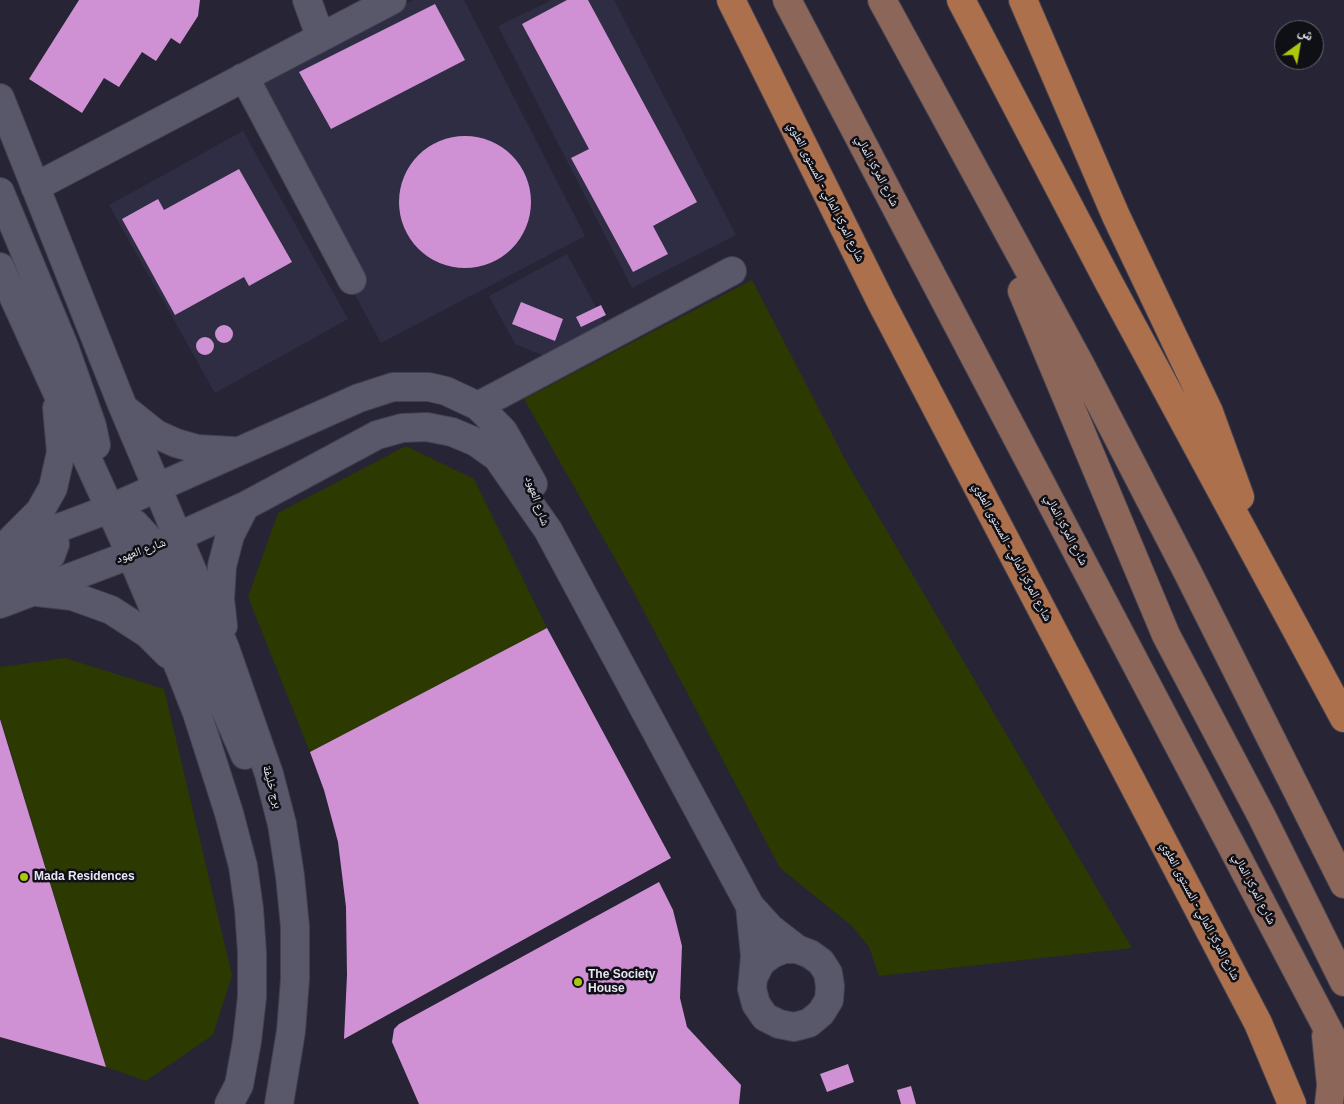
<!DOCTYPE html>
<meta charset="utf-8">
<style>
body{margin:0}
#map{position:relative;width:1344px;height:1104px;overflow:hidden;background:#262435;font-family:Helvetica,"Noto Naskh Arabic",sans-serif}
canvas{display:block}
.north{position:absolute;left:1274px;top:20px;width:50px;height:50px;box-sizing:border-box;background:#0f0f16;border:1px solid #65656e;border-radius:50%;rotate:32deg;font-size:14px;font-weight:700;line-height:20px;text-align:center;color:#e7e6f2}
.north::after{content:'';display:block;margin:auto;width:18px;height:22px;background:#adc60f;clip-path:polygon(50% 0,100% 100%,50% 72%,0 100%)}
</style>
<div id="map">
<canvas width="1344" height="1104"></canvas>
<div class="north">ش</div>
</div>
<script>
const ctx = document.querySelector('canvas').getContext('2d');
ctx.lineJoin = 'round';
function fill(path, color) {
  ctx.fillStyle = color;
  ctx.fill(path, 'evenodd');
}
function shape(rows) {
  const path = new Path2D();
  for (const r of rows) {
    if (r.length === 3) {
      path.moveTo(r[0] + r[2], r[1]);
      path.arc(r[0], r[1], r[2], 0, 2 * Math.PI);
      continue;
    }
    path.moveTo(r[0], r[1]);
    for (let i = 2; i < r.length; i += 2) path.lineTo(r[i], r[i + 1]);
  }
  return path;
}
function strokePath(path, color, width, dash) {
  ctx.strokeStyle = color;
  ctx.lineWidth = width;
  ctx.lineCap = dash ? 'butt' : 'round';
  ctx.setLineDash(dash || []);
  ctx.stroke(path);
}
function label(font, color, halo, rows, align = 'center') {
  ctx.font = font + ' Helvetica,"Noto Naskh Arabic",sans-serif';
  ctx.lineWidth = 5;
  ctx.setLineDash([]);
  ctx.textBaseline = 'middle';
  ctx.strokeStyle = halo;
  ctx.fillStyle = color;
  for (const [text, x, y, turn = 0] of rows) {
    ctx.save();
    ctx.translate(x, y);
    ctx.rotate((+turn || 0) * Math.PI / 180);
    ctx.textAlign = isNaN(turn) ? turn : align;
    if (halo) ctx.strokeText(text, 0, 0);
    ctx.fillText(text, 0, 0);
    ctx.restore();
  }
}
fill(shape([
 [413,0,464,0,585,236,381,343,243,87],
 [552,0,614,0,736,235,632,288,498,26],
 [243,131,348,319,215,393,109,205],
 [567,254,616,344,572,367,515,344,489,296]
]), '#2f2d44');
fill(shape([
 [752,280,847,463,1132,948,879,976,869,947,852,926,780,868,630,585,524,399],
 [406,446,474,479,547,628,310,752,248,597,278,513],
 [65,658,164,689,232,975,213,1035,146,1081,106,1067,0,717,0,667]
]), '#2c3a02');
fill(shape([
 [79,0,200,0,198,16,180,44,171,38,156,61,142,52,119,87,104,78,82,113,29,79],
 [567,0,588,0,697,202,653,226,668,254,633,272,571,158,589,149,522,24],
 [435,4,465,60,331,129,299,72],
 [465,202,66],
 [239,169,292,262,249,286,244,277,175,315,122,219,158,199,164,210],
 [521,302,563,319,555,341,512,324],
 [601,305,606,315,581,327,576,317],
 [224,334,9],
 [205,346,9],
 [547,628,671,858,344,1039,347,975,346,907,338,842,324,790,310,752],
 [0,719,106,1067,0,1037],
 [659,882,673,910,682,946,680,998,687,1027,741,1085,739,1104,419,1104,392,1042,394,1029,399,1024],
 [848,1064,854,1082,827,1092,820,1074],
 [911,1086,916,1104,901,1104,897,1090]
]), '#cf91d3');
const minor = shape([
 [307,0,320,36],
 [242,78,248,84,352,280],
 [0,98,123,407,225,648,269,774,282,824,290,876,295,927,295,979,291,1031,279,1104],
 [35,187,392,0],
 [0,192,64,346,92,426,96,445],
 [0,267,131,555,179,667,197,713,229,813,243,866,249,909,252,953,252,997,247,1041,239,1085,229,1104],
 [478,406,732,271],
 [126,410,156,434,176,443,197,449,233,451],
 [109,509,135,524,155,546,245,755],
 [12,539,40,511,53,488,61,452,57,408],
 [0,550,109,509,359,398,393,387,429,387,446,391,478,406,503,431,533,484],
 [0,578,51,555,55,544,53,538,42,533],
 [37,592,72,596,111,610,148,634,168,654],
 [0,604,177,537,245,506,377,435,402,428,427,427,452,432,476,442,497,457,548,530,750,906,770,928,797,949],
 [223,626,220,599,222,566,230,535,245,506],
 [750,906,755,956,752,989,756,1004,765,1017,779,1024,794,1027,809,1023,821,1013,829,1000,830,986,828,973,821,962,810,954,797,949,784,949,772,954,761,962,755,974]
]);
const major = shape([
 [787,0,1344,1060],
 [882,0,1080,364,1187,571,1344,884],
 [1022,291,1166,635,1262,817,1344,982],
 [1326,1036,1331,1085,1329,1104]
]);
const highway = shape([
 [731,0,881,302,1258,1023,1292,1104],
 [961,0,1108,281,1344,718],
 [1023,0,1116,216,1209,412,1240,497]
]);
strokePath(minor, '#43414f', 30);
strokePath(major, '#43414f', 30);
strokePath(highway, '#43414f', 30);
strokePath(minor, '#59576a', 28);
strokePath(major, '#8b6659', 28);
strokePath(highway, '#ac704d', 28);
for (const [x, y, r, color] of [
 [24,877,5,"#adc60f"],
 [578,982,5,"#adc60f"]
]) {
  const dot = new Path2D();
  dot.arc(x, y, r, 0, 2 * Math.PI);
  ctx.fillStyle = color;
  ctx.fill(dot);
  strokePath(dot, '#0f0f16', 2);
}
label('12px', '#e7e6f2', '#0f0f16', [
 ["شارع المركز المالي",877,171,62],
 ["شارع المركز المالي - المستوى العلوي",826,192,63],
 ["شارع العهود",537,501,71],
 ["شارع المركز المالي",1066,530,62],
 ["شارع العهود",141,551,-20],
 ["شارع المركز المالي - المستوى العلوي",1012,552,62],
 ["برج خليفة",272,787,74],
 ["شارع المركز المالي",1254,889,62],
 ["شارع المركز المالي - المستوى العلوي",1200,911,62]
]);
label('bold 12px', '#e7e6f2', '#0f0f16', [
 ["Mada Residences",34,877],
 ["The Society",588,975],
 ["House",588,989]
], 'left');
</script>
